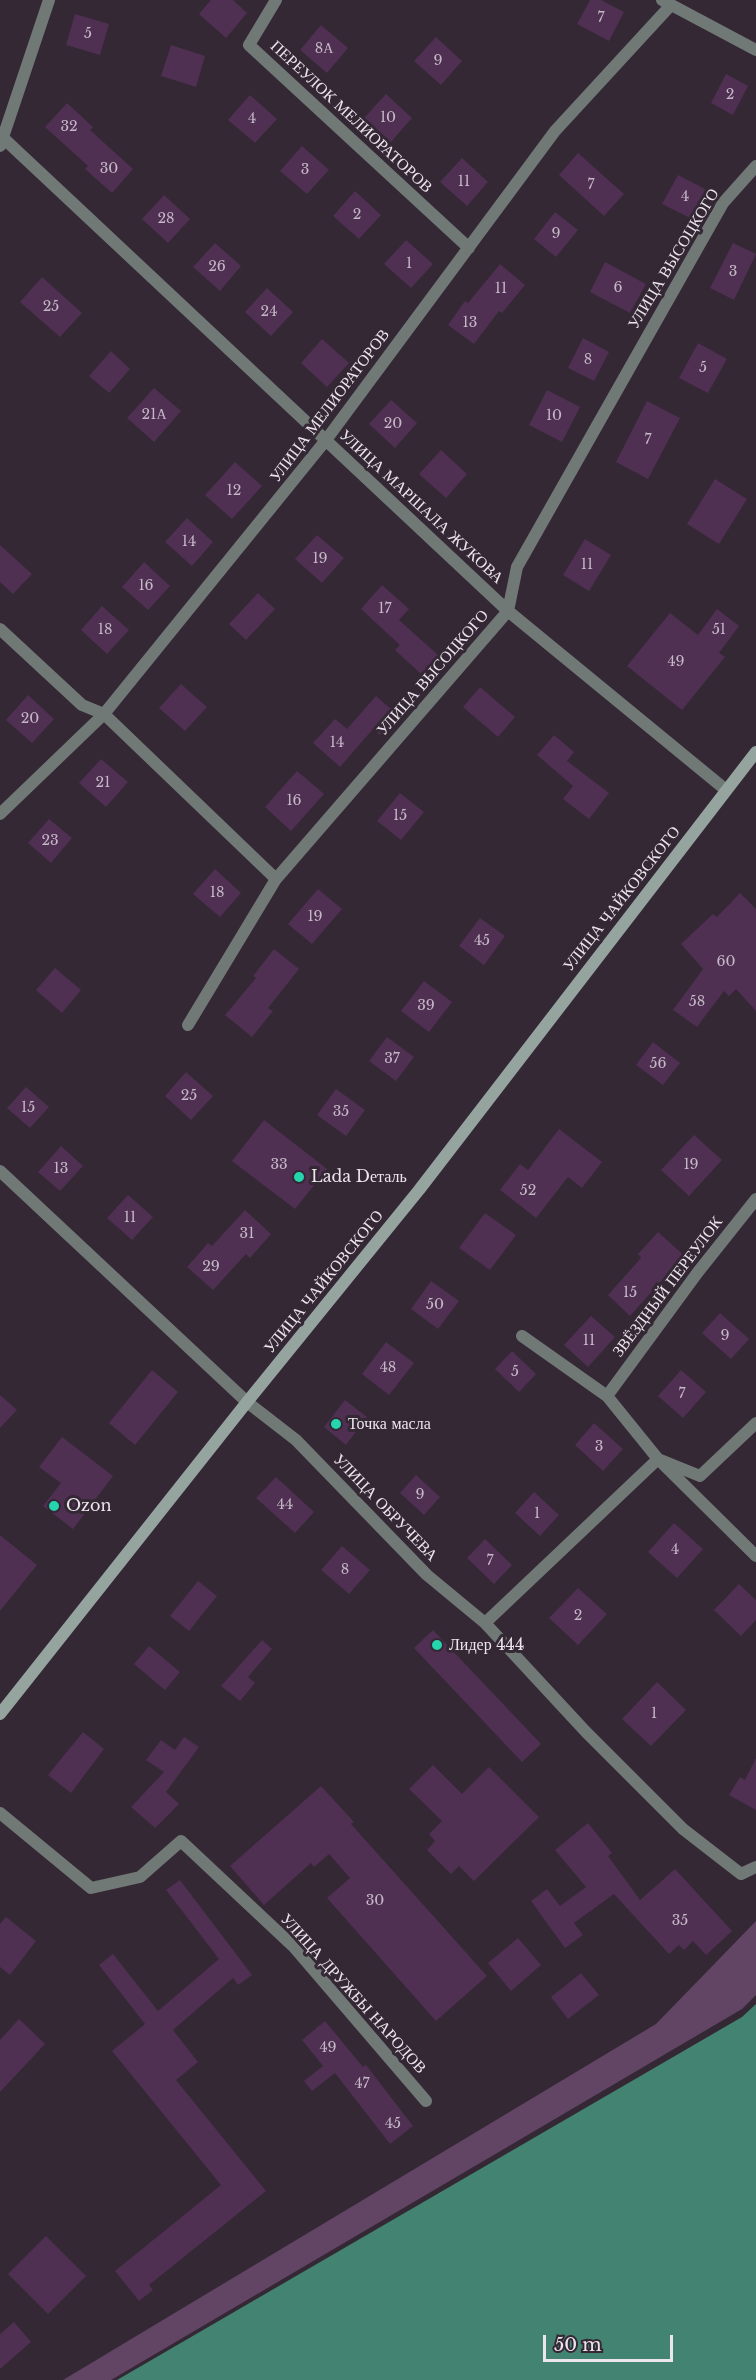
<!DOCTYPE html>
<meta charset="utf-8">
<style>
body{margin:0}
#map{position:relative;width:756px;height:2380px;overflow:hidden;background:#342835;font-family:"Libre Baskerville",serif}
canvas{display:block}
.scale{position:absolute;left:543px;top:2335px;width:130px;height:27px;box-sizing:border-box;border:3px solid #ece5ed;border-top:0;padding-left:8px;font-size:18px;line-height:21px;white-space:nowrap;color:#ece5ed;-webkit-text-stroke:4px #342835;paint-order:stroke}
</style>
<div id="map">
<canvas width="756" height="2380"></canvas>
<div class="scale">50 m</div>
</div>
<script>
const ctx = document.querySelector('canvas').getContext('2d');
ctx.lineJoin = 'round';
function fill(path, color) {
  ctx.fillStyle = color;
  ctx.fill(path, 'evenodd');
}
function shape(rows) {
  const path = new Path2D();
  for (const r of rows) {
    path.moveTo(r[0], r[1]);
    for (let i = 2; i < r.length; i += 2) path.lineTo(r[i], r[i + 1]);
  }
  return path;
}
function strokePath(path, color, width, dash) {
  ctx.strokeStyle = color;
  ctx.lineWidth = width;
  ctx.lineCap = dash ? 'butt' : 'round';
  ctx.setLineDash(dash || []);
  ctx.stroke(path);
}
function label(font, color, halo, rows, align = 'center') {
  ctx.font = font + ' "Libre Baskerville",serif';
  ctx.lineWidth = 6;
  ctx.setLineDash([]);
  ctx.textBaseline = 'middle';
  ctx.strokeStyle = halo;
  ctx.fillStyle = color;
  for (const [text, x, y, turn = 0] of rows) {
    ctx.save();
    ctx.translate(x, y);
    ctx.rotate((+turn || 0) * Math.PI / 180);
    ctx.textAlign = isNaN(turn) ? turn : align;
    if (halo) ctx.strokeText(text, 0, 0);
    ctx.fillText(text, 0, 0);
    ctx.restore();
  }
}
fill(shape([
 [756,1921,756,1995,742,2009,111,2380,63,2380,656,2024]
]), '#624464');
fill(shape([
 [756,2004,756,2380,117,2380,742,2017]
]), '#438371');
fill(shape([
 [211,0,233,0,247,13,226,38,199,14],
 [590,0,601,0,624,12,609,41,577,24],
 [75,14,109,24,100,55,66,45],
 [321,25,348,48,327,73,300,50],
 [436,37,462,61,441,85,414,61],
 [171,45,205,56,196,87,161,76],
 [726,74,748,86,733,115,711,103],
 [386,94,412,118,391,142,364,118],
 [250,95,277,119,255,143,228,120],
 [67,103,93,127,90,130,133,169,112,193,85,169,88,166,45,127],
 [302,146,329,170,307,194,280,171],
 [578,153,624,194,604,216,559,175],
 [462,158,488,182,467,206,440,182],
 [678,175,707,190,692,219,662,204],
 [355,191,381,215,359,239,333,216],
 [164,195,190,219,168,243,142,219],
 [555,212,578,230,556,257,534,239],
 [406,240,433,264,411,288,384,264],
 [215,243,241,266,220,291,193,267],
 [733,243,756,254,734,300,710,288],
 [605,262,646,284,630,313,590,292],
 [500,264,525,285,502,313,499,311,474,344,448,325,465,301,468,303],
 [42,277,82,313,60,337,20,302],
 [267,288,293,312,271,336,245,312],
 [583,338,609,352,594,381,568,368],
 [322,339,349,363,327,387,301,363],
 [698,343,727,359,708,393,679,378],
 [111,351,130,369,109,393,89,376],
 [154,388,181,411,154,442,127,418],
 [547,390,580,407,562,442,529,425],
 [391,400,417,423,395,448,369,424],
 [647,401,680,418,648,479,616,462],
 [441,450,467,474,446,498,419,474],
 [235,462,262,486,232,519,205,495],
 [715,479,747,499,719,544,687,524],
 [187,518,213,542,192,566,165,542],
 [317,535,344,558,322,583,295,559],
 [585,539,611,555,589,591,563,575],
 [0,545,32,574,13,594,0,582],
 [144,562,170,586,148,610,122,587],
 [382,585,409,609,399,620,438,655,421,674,395,650,400,645,361,609],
 [258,593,275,609,246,640,229,624],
 [102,606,129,630,107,654,81,630],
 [717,609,739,626,719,653,725,657,682,710,627,666,670,613,698,635],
 [181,684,207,707,185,731,159,708],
 [480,687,515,717,498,737,463,707],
 [28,695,54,719,32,743,6,720],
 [376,696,398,715,380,735,373,729,340,767,313,743,335,719,347,729],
 [554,735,574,752,567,761,609,793,589,819,563,799,573,786,537,755],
 [101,759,128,782,106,807,79,783],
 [297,771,324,794,291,831,265,807],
 [400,793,424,812,401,840,377,821],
 [49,819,72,838,51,863,28,843],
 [215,869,241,893,220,917,193,894],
 [318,889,342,909,312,944,288,924],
 [740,893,756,909,756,1011,736,989,729,996,724,991,697,1027,673,1010,703,969,681,944,713,914,717,917],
 [480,918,505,936,484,965,459,946],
 [274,949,299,969,268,1008,273,1011,252,1037,225,1015,256,978,253,976],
 [55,968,81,990,62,1013,36,990],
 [424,981,452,1002,429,1032,401,1011],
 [387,1037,414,1057,396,1081,369,1061],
 [653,1042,680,1063,663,1085,636,1065],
 [186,1072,213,1096,191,1120,165,1096],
 [26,1087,49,1107,30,1128,7,1108],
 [336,1089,365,1110,346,1136,317,1115],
 [264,1120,327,1169,295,1209,232,1161],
 [559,1129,602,1162,582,1188,568,1177,536,1218,500,1190,520,1164,528,1170],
 [694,1135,722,1160,689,1196,661,1170],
 [61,1146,83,1166,60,1191,38,1172],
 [128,1195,153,1217,132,1240,107,1218],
 [245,1210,271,1234,250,1258,246,1254,213,1290,187,1267,208,1243,212,1246],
 [485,1213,516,1235,490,1270,459,1248],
 [658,1232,688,1259,668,1281,664,1278,630,1316,608,1295,641,1258,638,1254],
 [431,1281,459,1301,438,1329,411,1309],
 [720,1313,749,1339,731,1359,702,1333],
 [591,1316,615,1337,588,1367,564,1345],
 [386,1342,414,1363,389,1395,362,1374],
 [512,1351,536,1374,519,1392,495,1369],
 [152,1370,178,1392,135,1445,109,1423],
 [681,1370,706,1392,683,1418,658,1396],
 [0,1395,17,1410,0,1428],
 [345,1400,367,1417,346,1445,324,1427],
 [594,1423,623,1449,603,1471,575,1445],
 [62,1437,113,1476,73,1529,43,1506,61,1483,39,1467],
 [416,1475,440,1497,424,1515,400,1493],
 [276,1477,314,1512,295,1533,256,1498],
 [534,1492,559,1515,540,1536,515,1513],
 [674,1523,703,1549,677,1578,648,1552],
 [0,1535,37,1565,0,1611],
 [485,1539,512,1565,494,1584,467,1558],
 [342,1546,370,1570,349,1594,321,1570],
 [198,1581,217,1596,189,1631,170,1616],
 [739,1584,756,1600,756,1620,741,1636,714,1610],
 [578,1588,607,1614,578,1645,549,1618],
 [433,1630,541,1744,522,1762,414,1648],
 [262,1640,272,1649,248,1677,255,1683,240,1701,221,1686],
 [149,1646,180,1672,165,1690,134,1664],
 [657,1682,686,1710,651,1746,622,1719],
 [83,1732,104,1749,71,1793,48,1775],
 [184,1737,199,1747,166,1792,179,1804,155,1828,131,1807,164,1772,146,1760,161,1740,175,1750],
 [756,1758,756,1810,729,1795,740,1777,745,1780],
 [433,1765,462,1794,489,1767,539,1817,474,1881,459,1866,451,1874,427,1850,435,1841,429,1834,442,1821,409,1789],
 [321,1786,354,1822,351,1824,487,1976,436,2021,327,1898,350,1878,329,1854,314,1867,311,1863,264,1905,230,1866],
 [588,1823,612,1853,608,1856,640,1900,675,1869,732,1931,706,1955,693,1941,684,1950,679,1945,669,1954,614,1894,574,1923,583,1935,565,1948,531,1901,547,1889,560,1906,586,1887,555,1850],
 [180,1880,252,1975,238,1985,233,1978,173,2030,198,2062,176,2080,266,2191,149,2285,153,2290,139,2301,115,2271,221,2185,112,2051,145,2024,99,1965,113,1954,158,2011,219,1959,166,1890],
 [6,1917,36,1941,10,1975,0,1967,0,1924],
 [518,1938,541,1965,511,1991,488,1963],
 [581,1973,599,1995,568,2019,551,1997],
 [19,2019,45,2044,0,2092,0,2040],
 [325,2021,363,2067,366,2065,413,2126,390,2144,335,2073,312,2091,304,2081,323,2066,302,2040],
 [46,2236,86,2276,48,2314,8,2274],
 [14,2322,31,2342,0,2369,0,2334]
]), '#4f2f52');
strokePath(shape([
 [276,0,249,45,469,248],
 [662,0,756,50],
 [0,135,508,611,726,790],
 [0,146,49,0],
 [0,629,82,705,104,714,276,879],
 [0,814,104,714,326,440,555,131,671,5],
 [188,1025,276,879,508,611,517,567,723,203,756,166],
 [0,1171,247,1402,296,1440,427,1575,485,1623,586,1732,683,1829,741,1874,756,1867],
 [522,1336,607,1396,658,1459,756,1556],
 [607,1396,698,1272,756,1199],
 [485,1623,658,1459,700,1476,756,1423],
 [0,1813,91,1888,140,1877,181,1841,294,1947,426,2101]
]), '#707976', 12);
strokePath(shape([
 [0,1714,247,1402,419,1190,756,752]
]), '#95a49f', 12);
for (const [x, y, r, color] of [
 [299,1177,6,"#25d5ae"],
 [336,1424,6,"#25d5ae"],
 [54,1506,6,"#25d5ae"],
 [437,1645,6,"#25d5ae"]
]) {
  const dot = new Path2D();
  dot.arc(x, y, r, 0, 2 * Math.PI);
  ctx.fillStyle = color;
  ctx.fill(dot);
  strokePath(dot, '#342835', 2);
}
label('14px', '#c5b8c6', null, [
 ["7",601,18],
 ["5",88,34],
 ["8А",324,49],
 ["9",438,61],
 ["2",730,95],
 ["10",388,118],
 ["4",252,119],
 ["32",69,127],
 ["30",109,169],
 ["3",305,170],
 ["11",464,182],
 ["7",591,185],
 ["4",685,197],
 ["2",357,215],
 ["28",166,219],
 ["9",556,234],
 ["1",409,264],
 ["26",217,267],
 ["3",733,272],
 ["6",618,288],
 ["11",501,289],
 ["25",51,307],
 ["24",269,312],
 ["13",470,323],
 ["8",588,360],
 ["5",703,368],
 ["21А",154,415],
 ["10",554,416],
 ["20",393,424],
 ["7",648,440],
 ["12",234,491],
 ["14",189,542],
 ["19",320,559],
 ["11",587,565],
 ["16",146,586],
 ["17",385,609],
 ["18",105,630],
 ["51",719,630],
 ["49",676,662],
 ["20",30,719],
 ["14",337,743],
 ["21",103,783],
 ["16",294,801],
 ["15",400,816],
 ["23",50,841],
 ["18",217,893],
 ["19",315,917],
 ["45",482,941],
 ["60",726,962],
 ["58",697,1002],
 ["39",426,1006],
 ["37",392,1059],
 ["56",658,1064],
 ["25",189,1096],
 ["15",28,1108],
 ["35",341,1112],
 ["33",279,1165],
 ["19",691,1165],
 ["13",61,1169],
 ["52",528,1191],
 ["11",130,1218],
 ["31",247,1234],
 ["29",211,1267],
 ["15",630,1293],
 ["50",435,1305],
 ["9",725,1336],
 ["11",589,1341],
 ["48",388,1368],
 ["5",515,1372],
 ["7",682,1394],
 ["3",599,1447],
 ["9",420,1495],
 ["44",285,1505],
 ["1",537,1514],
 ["4",675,1550],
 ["7",490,1561],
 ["8",345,1570],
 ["2",578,1616],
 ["1",654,1714],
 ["30",375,1901],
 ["35",680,1921],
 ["49",328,2048],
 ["47",362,2084],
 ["45",393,2124]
]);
label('16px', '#ece5ed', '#342835', [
 ["ПЕРЕУЛОК МЕЛИОРАТОРОВ",351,117,43],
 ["УЛИЦА ВЫСОЦКОГО",674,259,-59],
 ["УЛИЦА МЕЛИОРАТОРОВ",330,406,-53],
 ["УЛИЦА МАРШАЛА ЖУКОВА",421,507,43],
 ["УЛИЦА ВЫСОЦКОГО",433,673,-49],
 ["УЛИЦА ЧАЙКОВСКОГО",622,899,-52],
 ["УЛИЦА ЧАЙКОВСКОГО",324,1282,-51],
 ["ЗВЁЗДНЫЙ ПЕРЕУЛОК",668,1287,-53],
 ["УЛИЦА ОБРУЧЕВА",385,1508,46],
 ["УЛИЦА ДРУЖБЫ НАРОДОВ",353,1994,48]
]);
label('16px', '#ece5ed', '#342835', [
 ["Lada Dеталь",311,1177],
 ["Точка масла",348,1424],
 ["Ozon",66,1506],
 ["Лидер 444",449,1645]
], 'left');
</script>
